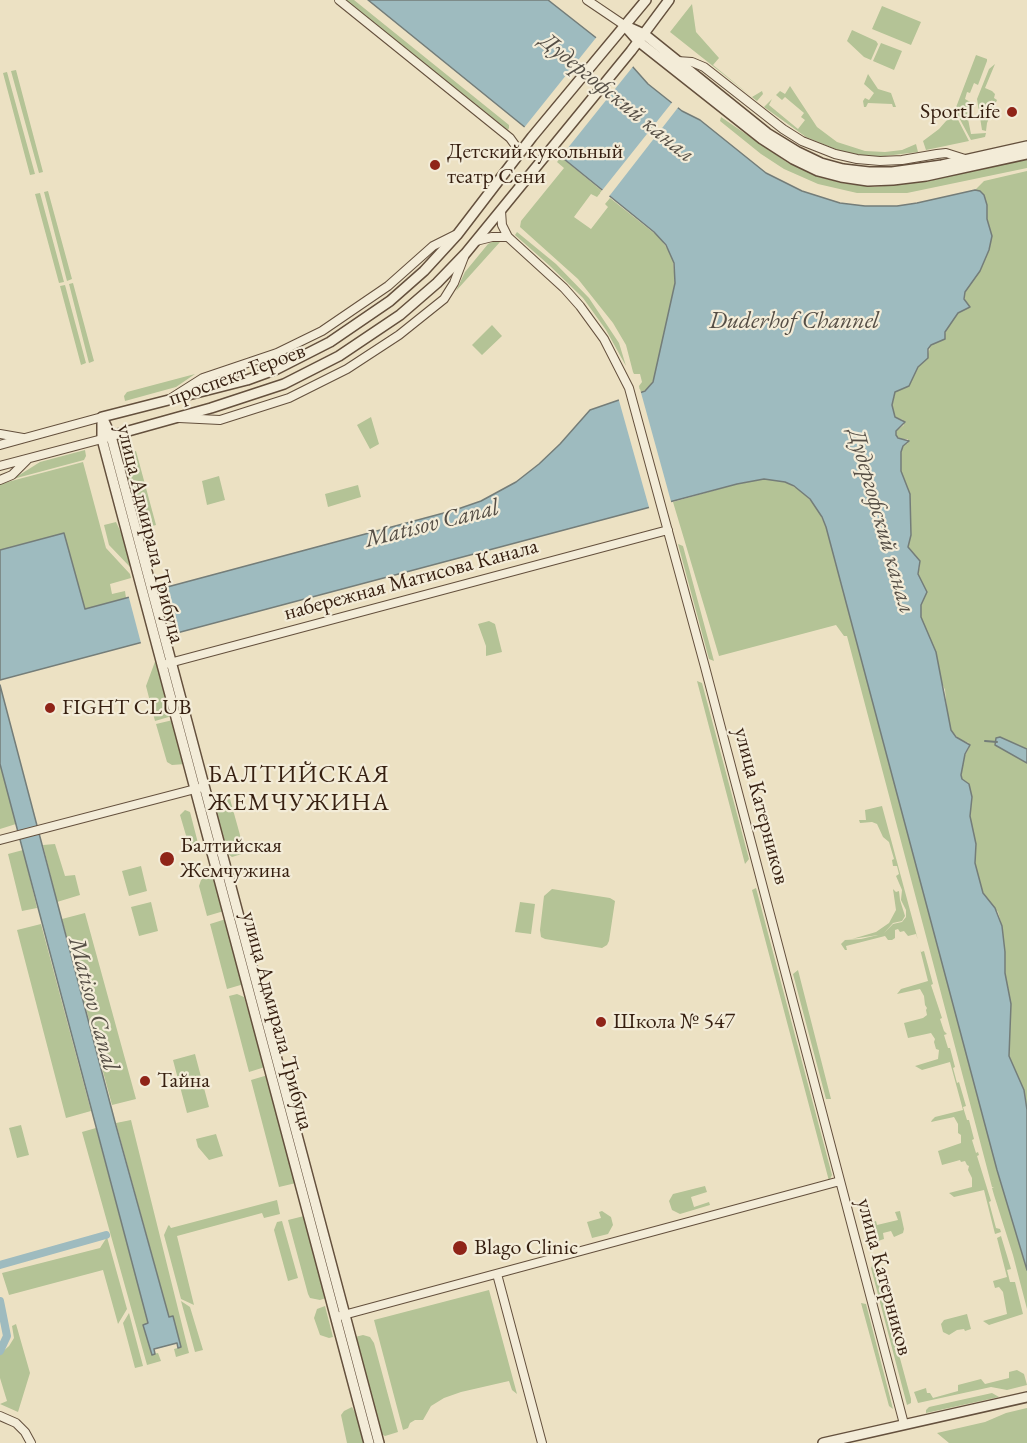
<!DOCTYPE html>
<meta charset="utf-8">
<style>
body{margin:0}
canvas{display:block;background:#ece1c3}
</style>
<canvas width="1027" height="1443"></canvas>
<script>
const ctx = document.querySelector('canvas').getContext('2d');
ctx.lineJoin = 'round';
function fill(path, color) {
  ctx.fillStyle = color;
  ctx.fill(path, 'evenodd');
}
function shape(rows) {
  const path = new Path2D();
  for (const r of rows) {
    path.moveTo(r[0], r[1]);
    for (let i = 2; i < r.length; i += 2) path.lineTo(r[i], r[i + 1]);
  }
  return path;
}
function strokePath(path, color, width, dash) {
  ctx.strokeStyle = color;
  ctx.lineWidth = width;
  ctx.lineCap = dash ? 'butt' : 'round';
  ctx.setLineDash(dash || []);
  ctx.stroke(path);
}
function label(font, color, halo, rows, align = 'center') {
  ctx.font = font + ' "EB Garamond",serif';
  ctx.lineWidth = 4.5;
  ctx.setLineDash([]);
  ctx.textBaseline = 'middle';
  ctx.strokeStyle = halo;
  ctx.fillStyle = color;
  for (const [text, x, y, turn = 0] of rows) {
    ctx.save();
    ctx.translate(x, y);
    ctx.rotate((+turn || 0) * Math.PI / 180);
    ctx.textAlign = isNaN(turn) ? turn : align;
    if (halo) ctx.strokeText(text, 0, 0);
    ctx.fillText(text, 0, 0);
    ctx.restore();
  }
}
fill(shape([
 [346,0,354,0,509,125,509,128,508,130],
 [692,4,696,32,719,58,713,65,752,97,762,91,763,94,757,101,670,32],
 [882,6,921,22,911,45,872,29],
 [852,30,876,41,878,44,871,60,864,57,847,41],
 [881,43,902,51,894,70,873,61],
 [976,55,987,59,987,61,978,85,974,83,970,93,967,92,965,99,972,103,973,108,972,112,967,114,971,134,986,133,985,137,971,140,955,110],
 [995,64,985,88,992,91,995,94,994,98,997,100,987,123,986,131,982,130,977,99,989,69],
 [16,70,43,172,39,173,11,71],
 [7,72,35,174,30,175,3,73],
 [868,74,878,89,891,93,896,107,893,107,892,104,868,103,866,107,864,107,863,101,865,98,869,100,874,93,864,84],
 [790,86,817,127,837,142,865,151,885,152,902,150,916,144,918,152,885,156,865,156,838,150,806,137,764,107,772,99,769,105,798,129,805,120,801,117,804,113,785,97,782,100,776,95,780,91,785,94],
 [954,112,969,141,926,150,923,141,939,129],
 [721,117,788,163,819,177,841,183,874,187,906,184,1027,159,1027,168,907,193,857,193,818,184,784,169,761,154,720,121],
 [561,157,602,191,597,197,591,194,574,217,591,229,608,207,605,204,610,198,659,237,669,251,673,260,675,283,654,379,648,389,640,392,639,386,642,382,640,374,634,374,633,372,626,345,613,323,578,279,520,227,521,221,564,168,557,162],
 [1027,171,1027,1110,1023,1089,1009,1056,1011,1004,1005,973,1005,952,1002,926,998,912,985,898,982,889,975,863,976,844,970,816,972,797,969,784,961,778,964,757,969,748,969,743,959,739,951,730,948,719,945,690,938,673,936,654,921,617,921,605,927,592,918,574,920,565,918,559,908,547,911,535,910,494,901,471,901,452,903,446,908,443,908,439,901,439,895,435,896,431,904,425,903,420,895,417,892,408,895,392,909,386,918,367,926,360,931,345,944,339,946,330,958,313,964,309,965,292,980,271,989,250,985,198,980,191,975,190,984,181],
 [48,191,72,279,67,281,44,192],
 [40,193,64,282,59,283,35,194],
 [517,232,556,264,589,298,619,343,626,366,606,330,583,298,550,266,515,235],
 [494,241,500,242,456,291,465,272,488,244],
 [73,283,94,361,89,363,69,284],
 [65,285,86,363,81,365,60,286],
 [492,325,502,336,482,355,472,345],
 [195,374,176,387,125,401,124,396,127,392],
 [371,417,379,444,370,449,357,425],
 [85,450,86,456,84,460,13,479,40,462],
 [136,451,156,525,142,529,122,455],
 [83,462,106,548,130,574,131,578,110,584,112,594,125,591,126,598,85,609,64,533,0,550,0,484],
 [219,476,225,500,207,505,202,481],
 [764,479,785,482,803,492,817,508,826,527,997,1170,1024,1256,1027,1270,1027,1309,1013,1255,994,1195,992,1188,994,1187,992,1187,847,636,844,636,836,625,719,656,673,502,737,484],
 [358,485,361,497,328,507,325,494],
 [116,522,124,539,131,568,109,545,104,525],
 [678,544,683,546,714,661,709,659],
 [489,621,495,624,502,652,486,656,486,646,478,624],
 [156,659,172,716,155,721,146,686],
 [697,681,702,683,749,859,745,864],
 [173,720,185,764,172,765,167,762,156,724],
 [0,764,16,824,0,829],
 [230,799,245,853,232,857,228,854,214,803],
 [882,806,918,940,916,934,908,936,904,931,900,932,898,929,895,930,895,938,892,940,888,940,885,936,846,946,847,950,845,950,841,944,845,940,861,939,878,935,852,939,876,932,889,923,896,910,893,889,896,892,899,891,900,900,905,916,902,921,893,923,884,933,893,924,902,922,906,917,906,910,901,900,902,890,896,876,899,874,897,866,893,866,892,860,894,859,889,842,883,837,877,824,872,822,860,823,859,820,866,820,865,810],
 [185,810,190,812,199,847,190,849,180,815],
 [55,844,65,876,75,875,80,895,57,902,43,845],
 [23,850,37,908,22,911,8,854],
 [141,866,147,891,129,896,122,871],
 [207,875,212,876,217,885,224,911,207,916,199,886,201,880],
 [756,888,832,1175,829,1181,752,890],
 [552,889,610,898,615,901,609,941,607,945,602,948,545,939,541,937,540,930,544,896],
 [151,902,158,931,139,936,131,907],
 [520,902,535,904,531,934,515,932],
 [85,913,136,1099,112,1105,62,919],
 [226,919,244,984,227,989,210,924],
 [41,924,91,1111,66,1118,17,930],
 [920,949,921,952,924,951,933,984,931,985,942,1018,940,1019,944,1031,947,1034,944,1035,948,1048,950,1048,955,1067,953,1068,957,1083,959,1082,966,1106,963,1107,967,1120,969,1120,974,1139,972,1140,976,1153,978,1152,979,1155,977,1156,991,1201,989,1202,996,1228,1000,1229,1001,1232,995,1234,984,1190,954,1197,949,1193,972,1187,972,1178,968,1170,969,1166,967,1165,965,1161,961,1162,960,1160,942,1165,938,1151,961,1143,961,1135,958,1133,958,1124,954,1117,931,1122,932,1120,935,1117,963,1110,950,1062,922,1070,915,1066,938,1059,939,1050,936,1049,934,1042,935,1039,931,1033,908,1038,904,1023,923,1018,927,1015,926,1010,927,1008,925,1005,924,996,920,989,897,994,901,989,928,981],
 [798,970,831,1099,826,1099,793,974],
 [237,994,244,997,265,1067,249,1072,229,996],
 [195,1054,209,1107,187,1113,173,1060],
 [268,1075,296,1183,279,1187,251,1080],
 [131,1120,189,1353,176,1357,174,1349,181,1347,173,1317,169,1317,116,1123],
 [21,1125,29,1155,17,1158,9,1128],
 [96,1128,148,1323,144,1325,152,1354,158,1353,161,1361,147,1365,82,1132],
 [216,1134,223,1156,209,1160,198,1147,196,1139],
 [705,1186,707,1192,691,1197,694,1207,709,1202,710,1205,680,1214,672,1210,669,1201,673,1194],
 [277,1200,280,1214,264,1218,262,1213,177,1236,194,1305,181,1299,164,1235,168,1226,169,1225,171,1228],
 [602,1211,611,1217,613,1225,608,1234,592,1238,587,1222,601,1218,599,1212],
 [900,1211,904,1229,903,1233,894,1237,891,1231,883,1233,884,1239,875,1242,869,1223,876,1221,877,1225,898,1220,895,1212],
 [304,1216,326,1298,320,1300,310,1298,308,1294,288,1220],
 [282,1221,298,1278,288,1281,274,1230,277,1222],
 [1001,1236,1011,1269,1007,1270,1010,1282,1015,1282,1023,1314,989,1325,983,1321,1007,1314,1003,1292,999,1287,995,1288,993,1281,1007,1277,997,1238],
 [107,1237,127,1309,118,1324,103,1270,9,1295,2,1273,100,1248],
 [874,1262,911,1399,911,1403,907,1405,871,1268],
 [489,1290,517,1394,512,1390,509,1381,461,1392,444,1398,431,1406,423,1420,415,1420,410,1423,408,1428,403,1430,374,1320],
 [181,1301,190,1307,203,1350,195,1352],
 [861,1303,866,1304,893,1409,889,1406],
 [325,1306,333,1337,329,1338,320,1335,314,1318,317,1309],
 [129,1313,143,1366,135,1368,123,1323],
 [967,1314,971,1329,965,1331,964,1329,957,1330,949,1335,943,1332,941,1324,944,1320],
 [16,1324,30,1373,18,1412,0,1404,7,1401,0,1378,0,1354,9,1346,14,1338,12,1326],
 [363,1335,370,1337,374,1343,398,1432,385,1436,381,1434,355,1337],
 [1017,1370,1024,1374,1027,1385,1007,1390,991,1387,918,1403,914,1392,926,1388,927,1393,930,1393,933,1398,958,1391,958,1385,981,1379,985,1384,1009,1378,1009,1372],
 [992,1393,999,1397,926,1413,926,1410,929,1407],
 [352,1407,361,1424,366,1443,347,1443,341,1415,344,1411],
 [1027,1408,1027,1443,949,1443,937,1433,985,1422,1006,1413]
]), '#b4c396');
const water = shape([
 [368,0,548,0,632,66,648,84,682,111,700,120,766,173,802,191,840,203,865,206,897,206,917,203,975,190,980,191,984,195,987,205,987,219,992,236,989,250,980,271,965,292,964,299,970,307,958,313,945,332,945,339,931,345,928,349,928,358,918,367,909,386,895,392,892,405,895,417,905,422,896,431,896,435,898,438,909,441,903,446,901,452,901,471,910,494,911,535,908,547,920,561,918,574,927,592,921,605,921,617,936,652,951,730,956,737,970,745,965,754,961,775,962,779,969,784,972,797,970,816,976,844,975,863,983,893,995,908,1002,926,1005,952,1005,973,1011,1004,1009,1056,1024,1090,1027,1110,1027,1270,997,1170,826,527,822,517,810,499,794,486,785,482,764,479,737,484,0,680,0,550,64,533,85,609,455,510,481,501,516,482,539,464,560,444,590,410,645,391,653,382,675,283,674,263,666,245,654,232,368,0],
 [0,685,115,1122,169,1317,173,1316,181,1347,178,1348,177,1343,154,1349,155,1354,152,1355,143,1325,148,1323,0,764,0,685],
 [1000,737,1027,749,1027,763,995,745,996,738,1000,737]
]);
fill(water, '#9ebbbf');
strokePath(water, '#747d79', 1.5);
fill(shape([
 [599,34,635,64,559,159,523,129],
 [674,100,680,105,607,199,600,193],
 [640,389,672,505,650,511,618,397],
 [160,586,173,637,142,647,128,594]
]), '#ece1c3');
strokePath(shape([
 [985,741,997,742]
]), '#747d79', 2);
strokePath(shape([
 [0,1265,106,1235],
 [0,1301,7,1336,0,1351]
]), '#9ebbbf', 8);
const minor = shape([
 [339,0,510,138,515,145,516,158],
 [587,0,624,25],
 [677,61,692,62,704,67,783,129,802,141,835,154,857,159,880,161,902,160,937,154,946,153,965,159],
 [501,211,502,225,508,237,564,288,580,306,604,339,629,388,705,667,904,1424],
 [476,241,492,237,508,237],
 [173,397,203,378,277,353,322,331,388,286,433,246,455,235],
 [179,418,220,420,289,398,347,369,399,335,444,299,454,283,464,257],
 [0,434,23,438],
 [0,445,102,417],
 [0,466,102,439],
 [0,480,12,475,27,460],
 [162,665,668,530],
 [0,840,199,788],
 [497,1274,542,1443],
 [340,1316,840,1181],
 [0,1416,16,1423,25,1432,31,1443]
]);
const tertiary = shape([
 [624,25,638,41,762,139,793,159,818,171,841,177,868,181,893,180,926,176,1027,154],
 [626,26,644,34,767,133,798,152,821,163,843,169,869,172,892,172,942,165,1027,146],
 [102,417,111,436,379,1443],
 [102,417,247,380,277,369,330,342,390,301,424,271,457,235,532,137,646,0],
 [102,423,102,439,369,1443],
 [107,437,211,408,284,384,339,356,400,315,437,283,465,254,631,51,669,0],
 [823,1443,1027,1397]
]);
strokePath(minor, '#64503d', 10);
strokePath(tertiary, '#64503d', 12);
strokePath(minor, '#f3ecd8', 8);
strokePath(tertiary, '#f3ecd8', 9);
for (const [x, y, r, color] of [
 [1012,112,6,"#8f2418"],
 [435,165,6,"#8f2418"],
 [50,708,6,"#8f2418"],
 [167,859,8,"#8f2418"],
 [601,1022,6,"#8f2418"],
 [145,1081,6,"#8f2418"],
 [460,1248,8,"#8f2418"]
]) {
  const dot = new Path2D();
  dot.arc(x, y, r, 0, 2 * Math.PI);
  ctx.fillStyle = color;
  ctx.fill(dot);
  strokePath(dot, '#f3ecd8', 2);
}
label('22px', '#361f10', '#f3ecd8', [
 ["SportLife",1000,112,"right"],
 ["Детский кукольный",447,152],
 ["театр Сени",447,177],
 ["FIGHT CLUB",62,708],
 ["Балтийская",180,846],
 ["Жемчужина",180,871],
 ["Школа № 547",613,1022],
 ["Тайна",157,1081],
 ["Blago Clinic",474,1248]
], 'left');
label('22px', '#361f10', '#f3ecd8', [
 ["проспект Героев",237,375,-20],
 ["улица Адмирала Трибуца",150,534,76],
 ["набережная Матисова Канала",411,580,-15],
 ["улица Катерников",761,806,75],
 ["улица Адмирала Трибуца",277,1021,75],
 ["улица Катерников",884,1277,75]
]);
label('italic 24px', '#554e45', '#f3ecd8', [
 ["Дудергофский канал",617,98,39],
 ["Duderhof Channel",794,321],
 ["Дудергофский канал",881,521,74],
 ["Matisov Canal",432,524,-14],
 ["Matisov Canal",93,1004,75]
]);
ctx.letterSpacing = '1.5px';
label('24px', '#361f10', '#f3ecd8', [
 ["БАЛТИЙСКАЯ",299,775],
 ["ЖЕМЧУЖИНА",299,803]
]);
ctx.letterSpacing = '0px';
</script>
